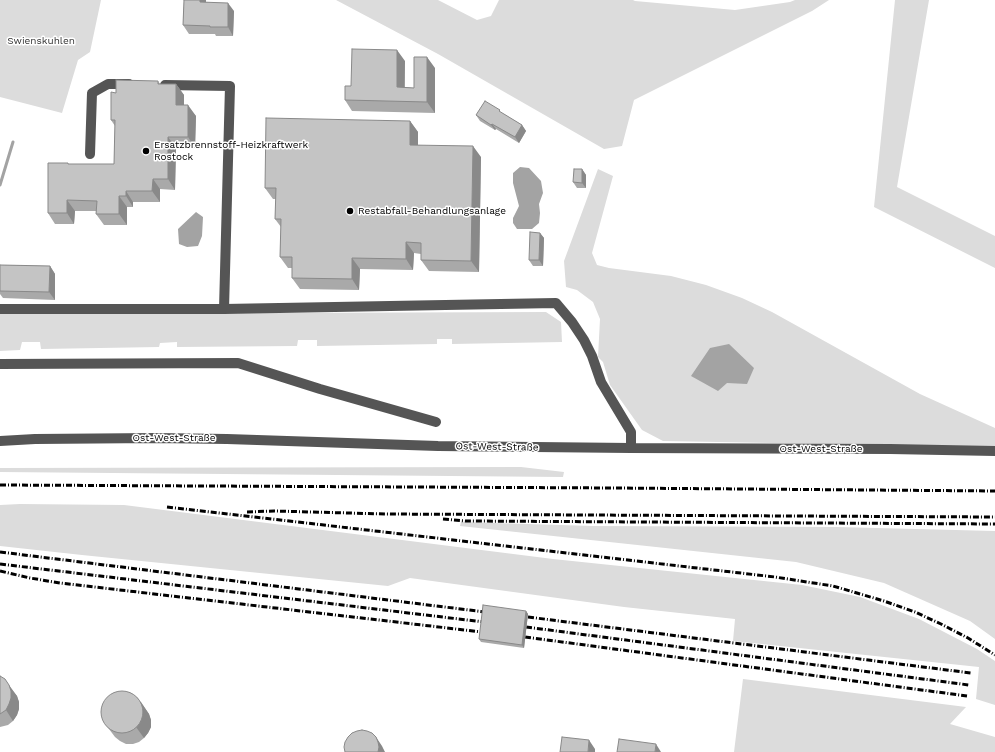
<!DOCTYPE html>
<meta charset="utf-8">
<style>
body{margin:0}
canvas{display:block;background:#fff}
</style>
<canvas width="995" height="752"></canvas>
<script>
const ctx = document.querySelector('canvas').getContext('2d');
ctx.lineJoin = 'round';
function fill(path, color) {
  ctx.fillStyle = color;
  ctx.fill(path, 'evenodd');
}
function shape(rows) {
  const path = new Path2D();
  for (const r of rows) {
    if (r.length === 3) {
      path.moveTo(r[0] + r[2], r[1]);
      path.arc(r[0], r[1], r[2], 0, 2 * Math.PI);
      continue;
    }
    path.moveTo(r[0], r[1]);
    for (let i = 2; i < r.length; i += 2) path.lineTo(r[i], r[i + 1]);
  }
  return path;
}
function strokePath(path, color, width, dash) {
  ctx.strokeStyle = color;
  ctx.lineWidth = width;
  ctx.lineCap = dash ? 'butt' : 'round';
  ctx.setLineDash(dash || []);
  ctx.stroke(path);
}
function label(font, color, halo, rows, align = 'center') {
  ctx.font = font + ' "Work Sans",sans-serif';
  ctx.lineWidth = 3;
  ctx.setLineDash([]);
  ctx.textBaseline = 'middle';
  ctx.strokeStyle = halo;
  ctx.fillStyle = color;
  for (const [text, x, y, turn = 0] of rows) {
    ctx.save();
    ctx.translate(x, y);
    ctx.rotate((+turn || 0) * Math.PI / 180);
    ctx.textAlign = isNaN(turn) ? turn : align;
    if (halo) ctx.strokeText(text, 0, 0);
    ctx.fillText(text, 0, 0);
    ctx.restore();
  }
}
fill(shape([
 [0,0,101,0,90,52,78,60,62,113,0,97],
 [336,0,438,0,477,20,491,16,499,0,633,0,635,1,735,10,790,2,795,0,829,0,812,11,634,100,622,146,604,149,438,54],
 [895,0,929,0,897,187,995,236,995,268,874,207],
 [598,169,613,176,592,253,597,265,609,268,671,276,706,285,742,298,772,312,920,394,995,428,995,447,663,441,642,430,610,385,603,362,598,357,600,319,593,302,577,290,566,287,564,261],
 [546,312,561,322,562,342,452,344,452,339,437,339,437,344,317,346,317,340,298,340,297,346,177,347,177,342,160,343,159,347,41,349,40,342,22,342,20,350,0,351,0,314],
 [521,467,564,472,563,477,0,472,0,468],
 [20,504,124,505,553,559,802,585,860,597,919,619,977,649,995,661,995,705,976,699,979,667,733,641,735,619,624,607,410,578,388,586,82,555,0,546,0,505],
 [461,522,593,526,837,527,995,531,995,639,970,621,884,583,796,562,460,526],
 [743,679,966,707,950,724,995,737,995,752,734,752]
]), '#dcdcdc');
fill(shape([
 [520,167,529,168,541,181,543,193,539,204,540,213,539,223,532,229,517,229,513,223,513,218,519,206,513,183,513,173],
 [196,212,203,217,202,236,198,246,187,247,179,244,178,229],
 [729,344,754,368,747,384,727,383,718,391,691,376,710,348]
]), '#a3a3a3');
strokePath(shape([
 [0,185,13,142]
]), '#a3a3a3', 3);
strokePath(shape([
 [165,85,230,86,224,309],
 [90,154,92,93,108,84,129,84],
 [0,309,224,309,556,303,572,322,584,340,592,356,601,382,631,432,631,448],
 [0,364,238,363,320,389,436,422],
 [0,441,35,439,156,438,227,439,438,446,631,448,890,449,995,451]
]), '#555', 10);
strokePath(shape([
 [0,485,617,488,995,491],
 [167,507,775,577,833,586,884,601,915,612,941,624,968,638,995,655],
 [247,512,274,511,386,514,995,517],
 [443,519,465,521,995,524],
 [0,552,485,612],
 [0,564,484,622],
 [0,571,30,578,60,583,482,632],
 [528,617,971,673],
 [526,627,969,685],
 [525,637,967,696]
]), '#000', 3, [6, 2, 1, 2]);
fill(shape([
 [184,0,206,0,206,2,234,11,233,36,216,36,215,34,189,34,183,25],
 [405,61,405,87,414,88,435,68,435,113,352,111,345,100,351,86],
 [158,81,160,84,176,84,184,95,184,105,196,116,195,148,176,148,175,190,160,189,160,202,133,202,133,207,127,207,127,225,104,225,96,214,96,211,75,211,74,224,55,224,48,213,68,164,114,164,115,126,111,120,116,93],
 [502,113,522,125,526,131,519,143,496,129,495,130,480,121,476,115],
 [410,121,418,132,418,145,481,157,479,272,429,271,421,260,421,254,414,253,413,270,360,269,359,290,300,289,292,278,292,268,288,268,280,257,281,227,275,219,276,199,273,199,265,188],
 [582,169,586,175,586,188,577,188,573,182],
 [540,233,544,238,543,266,533,266,529,260],
 [0,265,50,266,55,274,55,300,3,298,0,294],
 [526,611,528,614,524,648,481,642,479,639],
 [0,676,17,696,19,702,19,709,17,715,13,721,8,725,0,727],
 [137,697,149,714,151,720,151,727,148,733,144,738,139,742,133,744,126,744,120,741,115,737,103,721]
]), '#a9a9a9');
fill(shape([
 [200,0,206,0,206,11,200,2],
 [228,3,234,11,233,36,228,27],
 [397,50,405,61,404,98,397,87],
 [427,57,435,68,435,113,427,102],
 [176,84,184,95,184,116,176,105],
 [188,105,196,116,195,148,188,137],
 [410,121,418,132,418,156,410,145],
 [492,124,496,129,495,130,491,125],
 [522,125,526,131,519,143,515,137],
 [168,137,176,148,175,190,168,179],
 [473,146,481,157,479,272,471,261],
 [582,169,586,175,586,188,582,183],
 [153,179,160,189,160,202,152,191],
 [126,191,133,202,133,207,126,196],
 [119,196,127,207,127,225,119,214],
 [67,200,75,211,74,224,67,213],
 [540,233,544,238,543,266,539,260],
 [406,242,414,253,413,270,406,259],
 [352,258,360,269,359,290,352,279],
 [50,266,55,274,55,300,49,292],
 [526,611,528,614,524,648,522,645],
 [9,685,17,696,19,702,19,709,17,715,13,721,6,710],
 [141,702,149,714,151,720,151,727,148,733,144,738,136,727],
 [376,737,382,746,385,752,378,752],
 [589,740,595,749,595,752,588,752],
 [656,744,661,752,655,752]
]), '#898989');
const building = shape([
 [184,0,200,0,200,2,228,3,228,27,210,27,210,26,183,25,184,0],
 [352,49,397,50,397,87,414,88,414,57,427,57,427,102,345,100,345,86,351,86,352,49],
 [116,80,158,81,158,84,176,84,176,105,188,105,188,137,168,137,168,179,153,179,152,191,126,191,126,196,119,196,119,214,96,214,97,201,67,200,67,213,48,213,48,163,68,163,68,164,114,164,115,120,111,120,111,92,116,93,116,80],
 [485,101,500,110,499,111,522,125,515,137,492,124,491,125,476,115,485,101],
 [266,118,410,121,410,145,473,146,471,261,421,260,421,243,406,242,406,259,352,258,352,279,292,278,292,257,280,257,281,219,275,219,276,188,265,188,266,118],
 [574,169,582,169,582,183,573,182,574,169],
 [530,232,540,233,539,260,529,260,530,232],
 [0,265,50,266,49,292,0,291,0,265],
 [483,605,526,611,522,645,479,639,483,605],
 [0,676,5,679,9,685,11,691,11,698,9,704,6,710,0,714,0,676],
 [122,712,21],
 [362,730,367,731,372,733,376,737,378,742,379,747,378,752,345,752,344,747,345,742,348,737,352,733,357,731,362,730],
 [562,737,589,740,588,752,560,752,562,737],
 [619,739,656,744,655,752,617,752,619,739]
]);
fill(building, '#c4c4c4');
strokePath(building, '#898989', 1);
for (const [x, y, r, color] of [
 [146,151,4,"#000"],
 [350,211,4,"#000"]
]) {
  const dot = new Path2D();
  dot.arc(x, y, r, 0, 2 * Math.PI);
  ctx.fillStyle = color;
  ctx.fill(dot);
  strokePath(dot, '#fff', 1.5);
}
label('10px', '#333', '#fff', [
 ["Swienskuhlen",41,41]
]);
label('10px', '#000', '#fff', [
 ["Ersatzbrennstoff-Heizkraftwerk",154,145],
 ["Rostock",154,157],
 ["Restabfall-Behandlungsanlage",358,211]
], 'left');
label('10px', '#000', '#fff', [
 ["Ost-West-Straße",174,438],
 ["Ost-West-Straße",497,447,1],
 ["Ost-West-Straße",821,449]
]);
</script>
